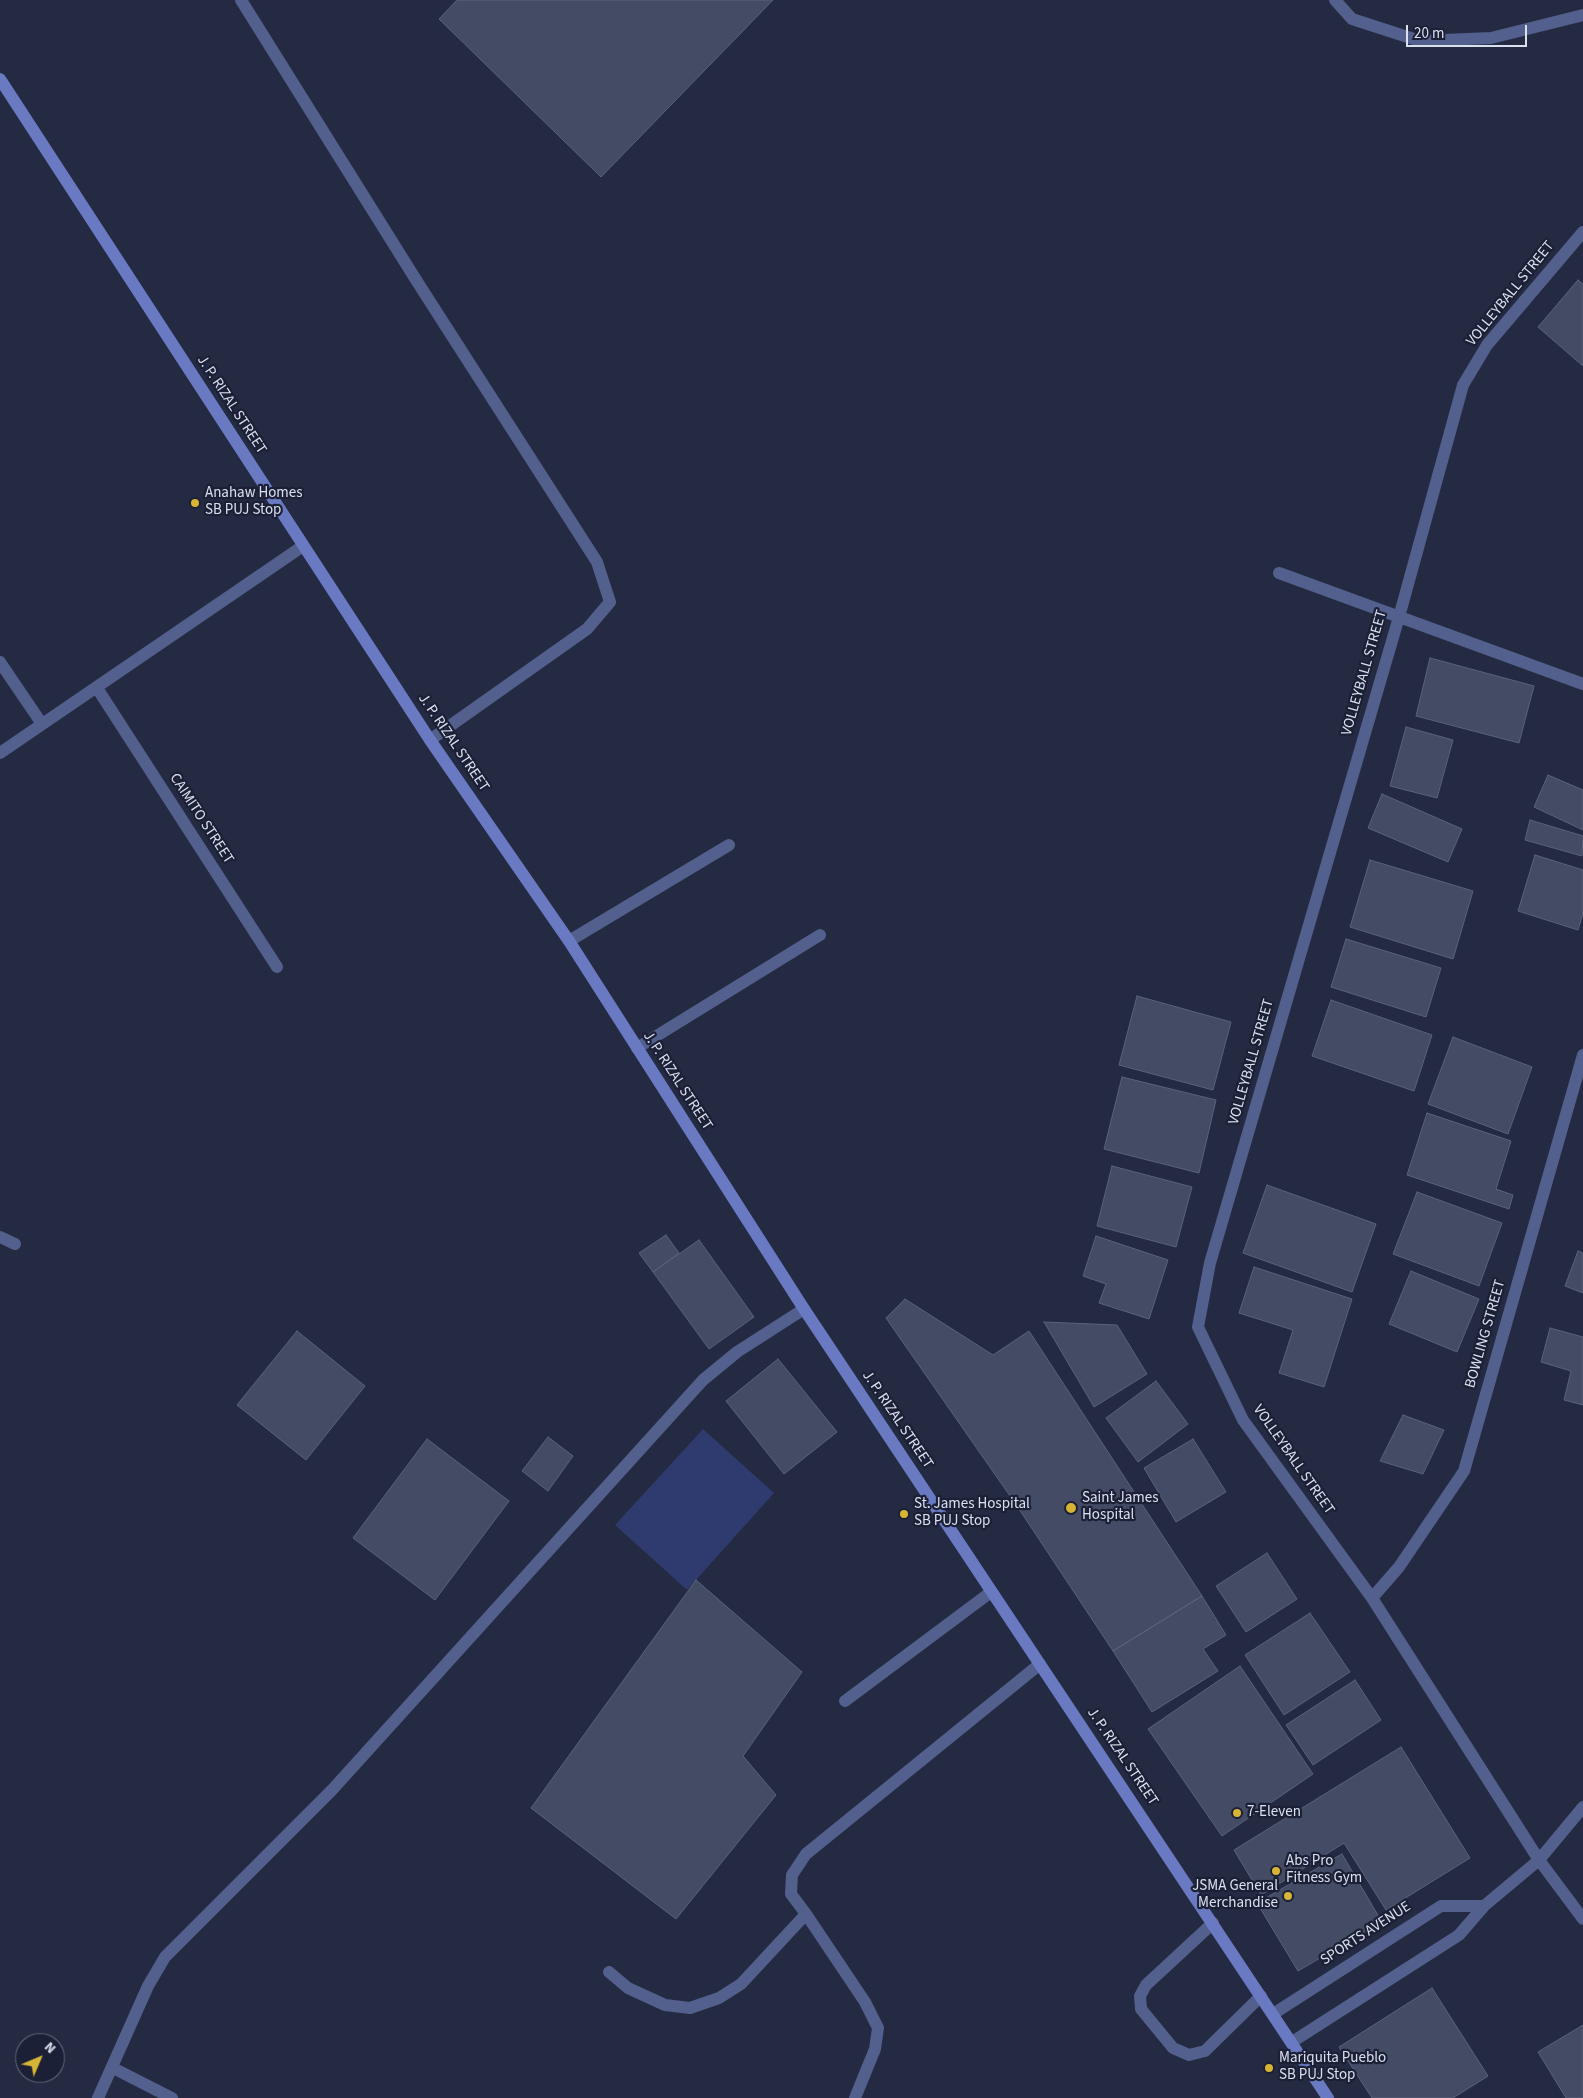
<!DOCTYPE html>
<style>
body{margin:0}
#map{position:relative;width:1583px;height:2098px;overflow:hidden;background:#242a41;font-family:"Source Sans 3",sans-serif}
canvas{display:block}
.north{position:absolute;left:15px;top:2033px;width:50px;height:50px;box-sizing:border-box;background:#1b2036;border:1px solid #686d80;border-radius:50%;rotate:45deg;font-size:14px;font-weight:700;line-height:20px;text-align:center;color:#dbe0ef}
.north::after{content:'';display:block;margin:auto;width:18px;height:22px;background:#d8b434;clip-path:polygon(50% 0,100% 100%,50% 72%,0 100%)}
.scale{position:absolute;left:1406px;top:25px;width:121px;height:22px;box-sizing:border-box;border:2px solid #dbe0ef;border-top:0;padding-left:6px;font-size:15px;line-height:18px;white-space:nowrap;color:#dbe0ef;-webkit-text-stroke:4px #1b2036;paint-order:stroke}
</style>
<div id="map">
<canvas width="1583" height="2098"></canvas>
<div class="north">N</div>
<div class="scale">20 m</div>
</div>
<script>
const ctx = document.querySelector('canvas').getContext('2d');
ctx.lineJoin = 'round';
function fill(path, color) {
  ctx.fillStyle = color;
  ctx.fill(path, 'evenodd');
}
function shape(rows) {
  const path = new Path2D();
  for (const r of rows) {
    path.moveTo(r[0], r[1]);
    for (let i = 2; i < r.length; i += 2) path.lineTo(r[i], r[i + 1]);
  }
  return path;
}
function strokePath(path, color, width, dash) {
  ctx.strokeStyle = color;
  ctx.lineWidth = width;
  ctx.lineCap = dash ? 'butt' : 'round';
  ctx.setLineDash(dash || []);
  ctx.stroke(path);
}
function label(font, color, halo, rows, align = 'center') {
  ctx.font = font + ' "Source Sans 3",sans-serif';
  ctx.lineWidth = 4.5;
  ctx.setLineDash([]);
  ctx.textBaseline = 'middle';
  ctx.strokeStyle = halo;
  ctx.fillStyle = color;
  for (const [text, x, y, turn = 0] of rows) {
    ctx.save();
    ctx.translate(x, y);
    ctx.rotate((+turn || 0) * Math.PI / 180);
    ctx.textAlign = isNaN(turn) ? turn : align;
    if (halo) ctx.strokeText(text, 0, 0);
    ctx.fillText(text, 0, 0);
    ctx.restore();
  }
}
fill(shape([
 [703,1429,774,1493,687,1590,615,1525]
]), '#2f3a6e');
const building = shape([
 [457,0,773,0,601,177,439,19,457,0],
 [1578,280,1583,284,1583,366,1538,327,1578,280],
 [1430,658,1534,686,1519,743,1416,716,1430,658],
 [1406,727,1453,740,1437,798,1390,786,1406,727],
 [1548,775,1583,790,1583,830,1534,807,1548,775],
 [1382,794,1462,829,1448,862,1368,828,1382,794],
 [1530,820,1583,836,1582,856,1525,840,1530,820],
 [1535,855,1583,870,1583,913,1578,930,1518,911,1535,855],
 [1370,860,1473,891,1453,959,1350,927,1370,860],
 [1346,939,1441,968,1426,1017,1331,987,1346,939],
 [1137,996,1231,1022,1213,1090,1119,1065,1137,996],
 [1331,1000,1432,1035,1414,1091,1312,1056,1331,1000],
 [1453,1037,1532,1067,1508,1134,1428,1104,1453,1037],
 [1122,1077,1216,1100,1199,1173,1104,1149,1122,1077],
 [1427,1113,1511,1141,1496,1189,1513,1195,1509,1209,1407,1175,1427,1113],
 [1112,1166,1192,1187,1176,1247,1097,1226,1112,1166],
 [1267,1185,1376,1224,1352,1292,1243,1253,1267,1185],
 [1417,1192,1502,1223,1479,1286,1393,1254,1417,1192],
 [666,1235,679,1253,653,1272,639,1253,666,1235],
 [1096,1236,1168,1260,1149,1319,1099,1303,1106,1284,1083,1276,1096,1236],
 [699,1240,754,1317,709,1349,653,1272,699,1240],
 [1578,1251,1583,1253,1583,1293,1565,1286,1578,1251],
 [1254,1267,1352,1299,1324,1387,1279,1373,1293,1330,1239,1313,1254,1267],
 [1411,1271,1479,1299,1457,1352,1389,1324,1411,1271],
 [905,1299,993,1355,1029,1331,1202,1596,1113,1651,1017,1506,886,1318,905,1299],
 [1044,1322,1117,1325,1147,1374,1094,1407,1044,1322],
 [1550,1328,1583,1337,1583,1405,1564,1400,1571,1371,1541,1362,1550,1328],
 [297,1331,365,1386,306,1460,237,1405,297,1331],
 [778,1359,837,1432,784,1474,726,1401,778,1359],
 [1156,1381,1188,1424,1138,1462,1106,1418,1156,1381],
 [1403,1415,1444,1430,1423,1474,1380,1461,1403,1415],
 [548,1437,573,1456,548,1491,522,1471,548,1437],
 [427,1439,509,1501,435,1600,353,1538,427,1439],
 [1193,1439,1226,1492,1176,1522,1144,1468,1193,1439],
 [1267,1553,1297,1599,1246,1632,1216,1586,1267,1553],
 [696,1580,802,1672,743,1756,776,1795,676,1919,531,1808,696,1580],
 [1202,1596,1226,1635,1203,1649,1218,1671,1152,1712,1113,1651,1202,1596],
 [1310,1613,1350,1672,1284,1715,1245,1655,1310,1613],
 [1240,1666,1313,1774,1222,1836,1148,1729,1240,1666],
 [1355,1680,1381,1720,1313,1765,1286,1725,1355,1680],
 [1401,1747,1470,1858,1386,1910,1344,1843,1261,1895,1234,1850,1401,1747],
 [1342,1854,1382,1922,1298,1971,1257,1903,1342,1854],
 [1432,1988,1488,2076,1453,2098,1372,2098,1339,2047,1432,1988],
 [1583,2025,1583,2098,1566,2098,1538,2052,1583,2025]
]);
fill(building, '#444b64');
strokePath(building, '#5a627c', 1);
strokePath(shape([
 [241,0,418,283,597,562,610,602,587,629,430,740],
 [569,941,729,845],
 [637,1048,820,935],
 [845,1701,991,1592],
 [806,1914,865,2002,878,2028,875,2049,855,2098],
 [1213,1923,1146,1985,1140,1996,1141,2009,1173,2048,1189,2055,1205,2051,1261,1996],
 [609,1972,628,1988,665,2005,690,2008,719,1998,741,1984,806,1914,791,1894,792,1875,806,1854,1040,1664]
]), '#535f8c', 12);
strokePath(shape([
 [1335,0,1352,19,1420,41,1491,38,1583,15],
 [1583,232,1487,345,1463,385,1399,617,1210,1263,1198,1327,1243,1420,1372,1598,1539,1860,1583,1919],
 [1279,573,1583,684],
 [0,662,42,724],
 [97,688,277,967],
 [0,753,303,546],
 [0,1237,15,1244],
 [1372,1598,1399,1567,1464,1471,1583,1055],
 [1273,2014,1441,1906,1484,1906],
 [1292,2042,1459,1935,1484,1906,1539,1860,1583,1807],
 [113,2068,172,2098],
 [98,2098,148,1986,165,1957,332,1790,703,1380,737,1352,804,1309]
]), '#535f8c', 12);
strokePath(shape([
 [0,79,430,740,569,941,804,1309,1328,2098]
]), '#697ac3', 12);
for (const [x, y, r, color] of [
 [195,503,5,"#d8b434"],
 [1071,1508,6,"#d8b434"],
 [904,1514,5,"#d8b434"],
 [1237,1813,5,"#d8b434"],
 [1276,1871,5,"#d8b434"],
 [1288,1896,5,"#d8b434"],
 [1269,2068,5,"#d8b434"]
]) {
  const dot = new Path2D();
  dot.arc(x, y, r, 0, 2 * Math.PI);
  ctx.fillStyle = color;
  ctx.fill(dot);
  strokePath(dot, '#1b2036', 2);
}
label('15px', '#dbe0ef', '#1b2036', [
 ["VOLLEYBALL STREET",1511,294,-51],
 ["J. P. RIZAL STREET",231,405,57],
 ["VOLLEYBALL STREET",1365,673,-74],
 ["J. P. RIZAL STREET",453,743,56],
 ["CAIMITO STREET",201,819,57],
 ["VOLLEYBALL STREET",1252,1062,-74],
 ["J. P. RIZAL STREET",677,1081,57],
 ["BOWLING STREET",1486,1334,-74],
 ["J. P. RIZAL STREET",897,1420,56],
 ["VOLLEYBALL STREET",1293,1460,55],
 ["J. P. RIZAL STREET",1122,1757,56],
 ["SPORTS AVENUE",1366,1934,-33]
]);
label('15px', '#dbe0ef', '#1b2036', [
 ["Anahaw Homes",205,494],
 ["SB PUJ Stop",205,511],
 ["Saint James",1082,1499],
 ["Hospital",1082,1516],
 ["St. James Hospital",914,1505],
 ["SB PUJ Stop",914,1522],
 ["7-Eleven",1247,1813],
 ["Abs Pro",1286,1862],
 ["Fitness Gym",1286,1879],
 ["JSMA General",1278,1887,"right"],
 ["Merchandise",1278,1904,"right"],
 ["Mariquita Pueblo",1279,2059],
 ["SB PUJ Stop",1279,2076]
], 'left');
</script>
